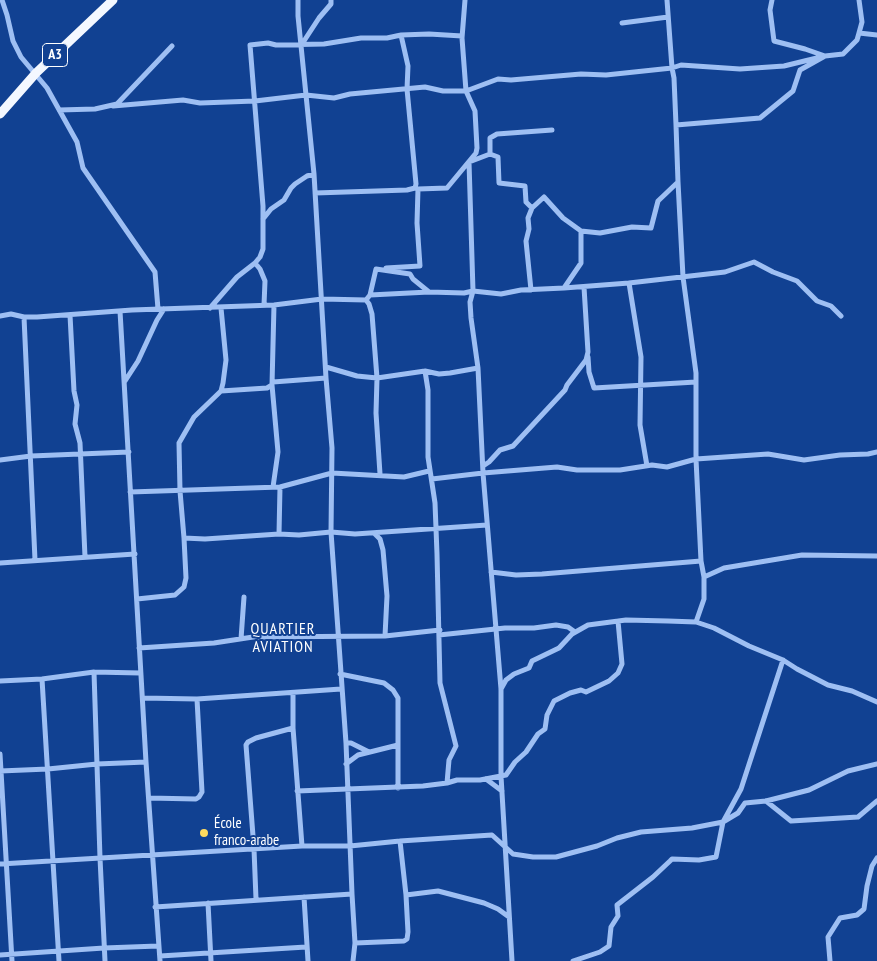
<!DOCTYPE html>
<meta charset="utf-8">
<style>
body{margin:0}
canvas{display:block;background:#114192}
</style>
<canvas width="877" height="961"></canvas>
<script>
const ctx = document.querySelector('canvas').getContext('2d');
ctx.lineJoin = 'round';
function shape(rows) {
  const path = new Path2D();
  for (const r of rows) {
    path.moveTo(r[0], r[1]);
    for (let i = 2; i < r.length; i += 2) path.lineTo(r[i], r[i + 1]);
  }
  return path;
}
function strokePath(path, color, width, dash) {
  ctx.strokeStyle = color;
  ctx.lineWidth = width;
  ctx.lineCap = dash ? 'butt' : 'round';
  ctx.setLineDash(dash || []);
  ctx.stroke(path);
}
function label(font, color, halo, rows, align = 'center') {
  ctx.font = font + ' "PT Sans Narrow",sans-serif';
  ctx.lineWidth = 4;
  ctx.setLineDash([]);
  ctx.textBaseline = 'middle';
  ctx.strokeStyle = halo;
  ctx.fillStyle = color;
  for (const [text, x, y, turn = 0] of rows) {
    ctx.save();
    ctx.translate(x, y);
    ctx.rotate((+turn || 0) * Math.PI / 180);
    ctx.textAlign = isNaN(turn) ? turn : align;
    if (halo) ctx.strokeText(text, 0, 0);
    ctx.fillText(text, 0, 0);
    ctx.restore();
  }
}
strokePath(shape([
 [2,0,7,15,13,41,21,57,47,88,77,142,83,168,155,272,158,309],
 [298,0,298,16,314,174,326,378,332,448,331,532,346,743,352,894,355,943,353,961],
 [772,0,770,10,774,41,805,49,825,56],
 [859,0,862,22,859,33],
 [622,23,668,17],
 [302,44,319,18,331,4,331,0],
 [113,106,183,100,200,103,255,101,306,95,334,98,350,94,425,87,443,91,466,91,498,79,511,80,581,74,606,75,672,68,667,0],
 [59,110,95,109,117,104,172,46],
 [676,125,674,78,672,68,681,65,740,69,784,66,825,56,843,54,857,40,859,33,877,35],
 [490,154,498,157,499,183,525,186,526,202,532,208,544,197,563,218,581,231],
 [678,182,683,277,696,373,696,459,768,454,804,460,840,455,868,454,877,452],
 [315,193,407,190,415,188,416,184,407,89,408,66,401,35],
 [263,219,271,209,284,200,291,188,295,184,307,176,314,174],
 [255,263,260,269,265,281,264,305],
 [386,268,420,266,417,223,418,189,447,188,476,153,477,148,475,111,466,91,462,38,465,0],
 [629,283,641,357,640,425,647,466],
 [564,288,629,283,725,272,754,262,773,272,797,281,817,301,831,306,841,316],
 [531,290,526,241,529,229,528,218,532,208],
 [370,295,376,269,410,274,413,279,429,292,464,293,473,291,501,294,521,290,564,288,581,263,581,231,600,233,632,227,651,228,658,201,678,182,676,125,760,118,793,91,800,70,825,56],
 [366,300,369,304,372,314,377,378,376,413,380,474],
 [210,308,237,277,255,263,260,257,263,249,263,206,250,45,268,43,276,45,324,44,361,38,387,38,401,35,429,34,462,36],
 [120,311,146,762,160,961],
 [70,315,74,391,77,405,75,424,80,443,85,557],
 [0,316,11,314,24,317,37,317,132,310,274,305,322,299,366,300,370,295,429,292],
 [24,317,35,560],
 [588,357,589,372,594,388,696,382],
 [326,367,357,376,377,378,425,371,439,374,450,373,478,368,471,318,470,302,473,291,469,162,490,154,490,138,497,134,552,130],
 [425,371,428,390,428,457,435,503,437,554,440,683,456,746,449,760,447,783],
 [125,381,138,361,157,320,164,309],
 [273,382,326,378],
 [272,385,278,452,273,487],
 [221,391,267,388,272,385,274,305],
 [0,460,31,456,129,452],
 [483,466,489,462,500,450,513,446,565,390,567,385,586,360,588,352,584,287],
 [432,479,483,473,478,368],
 [130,492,280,487,332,473,404,477,429,471],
 [374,533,380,539,383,550,387,596,385,636],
 [279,534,280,487],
 [184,538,180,491,179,443,194,417,221,391,223,383,226,360,221,308],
 [0,563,135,554],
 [491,572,516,575,542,574,701,561],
 [137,599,175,595,184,587,186,578,184,538,205,539,279,534,299,535,331,532,355,534,487,525],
 [696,622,704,599,704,577,724,568,802,555,877,556],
 [439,635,505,628,534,628,556,625,568,627,575,632],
 [241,639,244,597],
 [139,648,214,643,253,637,385,636,440,630],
 [94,672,100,858,105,961],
 [340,674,384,683,393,690,398,698,398,788],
 [42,679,59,961],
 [0,681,42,679,94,672,140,673],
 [501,689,506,680,514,674,529,668,532,661,559,648,572,634,588,625,626,620,668,621,696,622,714,628,749,646,783,660,797,669,828,685,852,691,877,702],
 [293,693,293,728,302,846],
 [143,698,197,699,341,689],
 [346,743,351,743,369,752],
 [0,754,12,961],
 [346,764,358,755,398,745],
 [0,771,48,769,97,764,146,762],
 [486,779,502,791],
 [297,791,423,786,447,783,457,780,480,780,506,775,515,762,526,752,538,734,545,729,547,715,554,701,570,693,581,690,586,692,609,681,618,673,622,664,618,621],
 [149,798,196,799,199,797,202,792,197,699],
 [766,801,791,821,858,817,877,801],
 [0,864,302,846,350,846,400,841,492,835,513,854,533,857,556,857,597,846,617,838,641,832,692,828,723,822,741,789,783,660],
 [406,895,438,891,484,903,498,909,509,917],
 [304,897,308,961],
 [256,899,254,849,246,745,248,742,256,738,293,728],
 [208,903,211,961],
 [155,907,352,894],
 [355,943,404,941,407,939,408,932,406,895,400,841],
 [0,955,104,948,158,946],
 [160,956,306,947],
 [512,961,501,776,501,689,483,473,557,467,577,470,620,470,652,465,667,467,696,459,701,561,704,577],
 [573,961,600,952,609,946,611,927,618,916,617,905,653,877,670,861,672,859,699,860,716,857,723,822,738,813,745,803,766,801,809,790,848,771,877,764],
 [830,961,828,937,840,918,857,915,864,909,867,886,872,866,877,858]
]), '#9ebff3', 5);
strokePath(shape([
 [0,114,36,73,113,0]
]), '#f4f8ff', 9);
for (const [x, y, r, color] of [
 [204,833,5,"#ffdb5f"]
]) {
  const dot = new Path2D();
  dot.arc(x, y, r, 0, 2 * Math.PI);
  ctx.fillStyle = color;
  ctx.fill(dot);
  strokePath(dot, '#114192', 2);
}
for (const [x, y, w] of [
 [55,55,25]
]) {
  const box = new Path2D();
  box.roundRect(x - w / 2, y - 11.5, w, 23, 4);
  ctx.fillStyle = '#114192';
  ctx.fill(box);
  strokePath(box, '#fff', 1);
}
label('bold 14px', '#fff', null, [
 ["A3",55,55]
]);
label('15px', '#fff', '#114192', [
 ["École",214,824],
 ["franco-arabe",214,841]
], 'left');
ctx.letterSpacing = '1px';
label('16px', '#fff', '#114192', [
 ["QUARTIER",283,629],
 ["AVIATION",283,647]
]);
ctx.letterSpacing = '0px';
</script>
